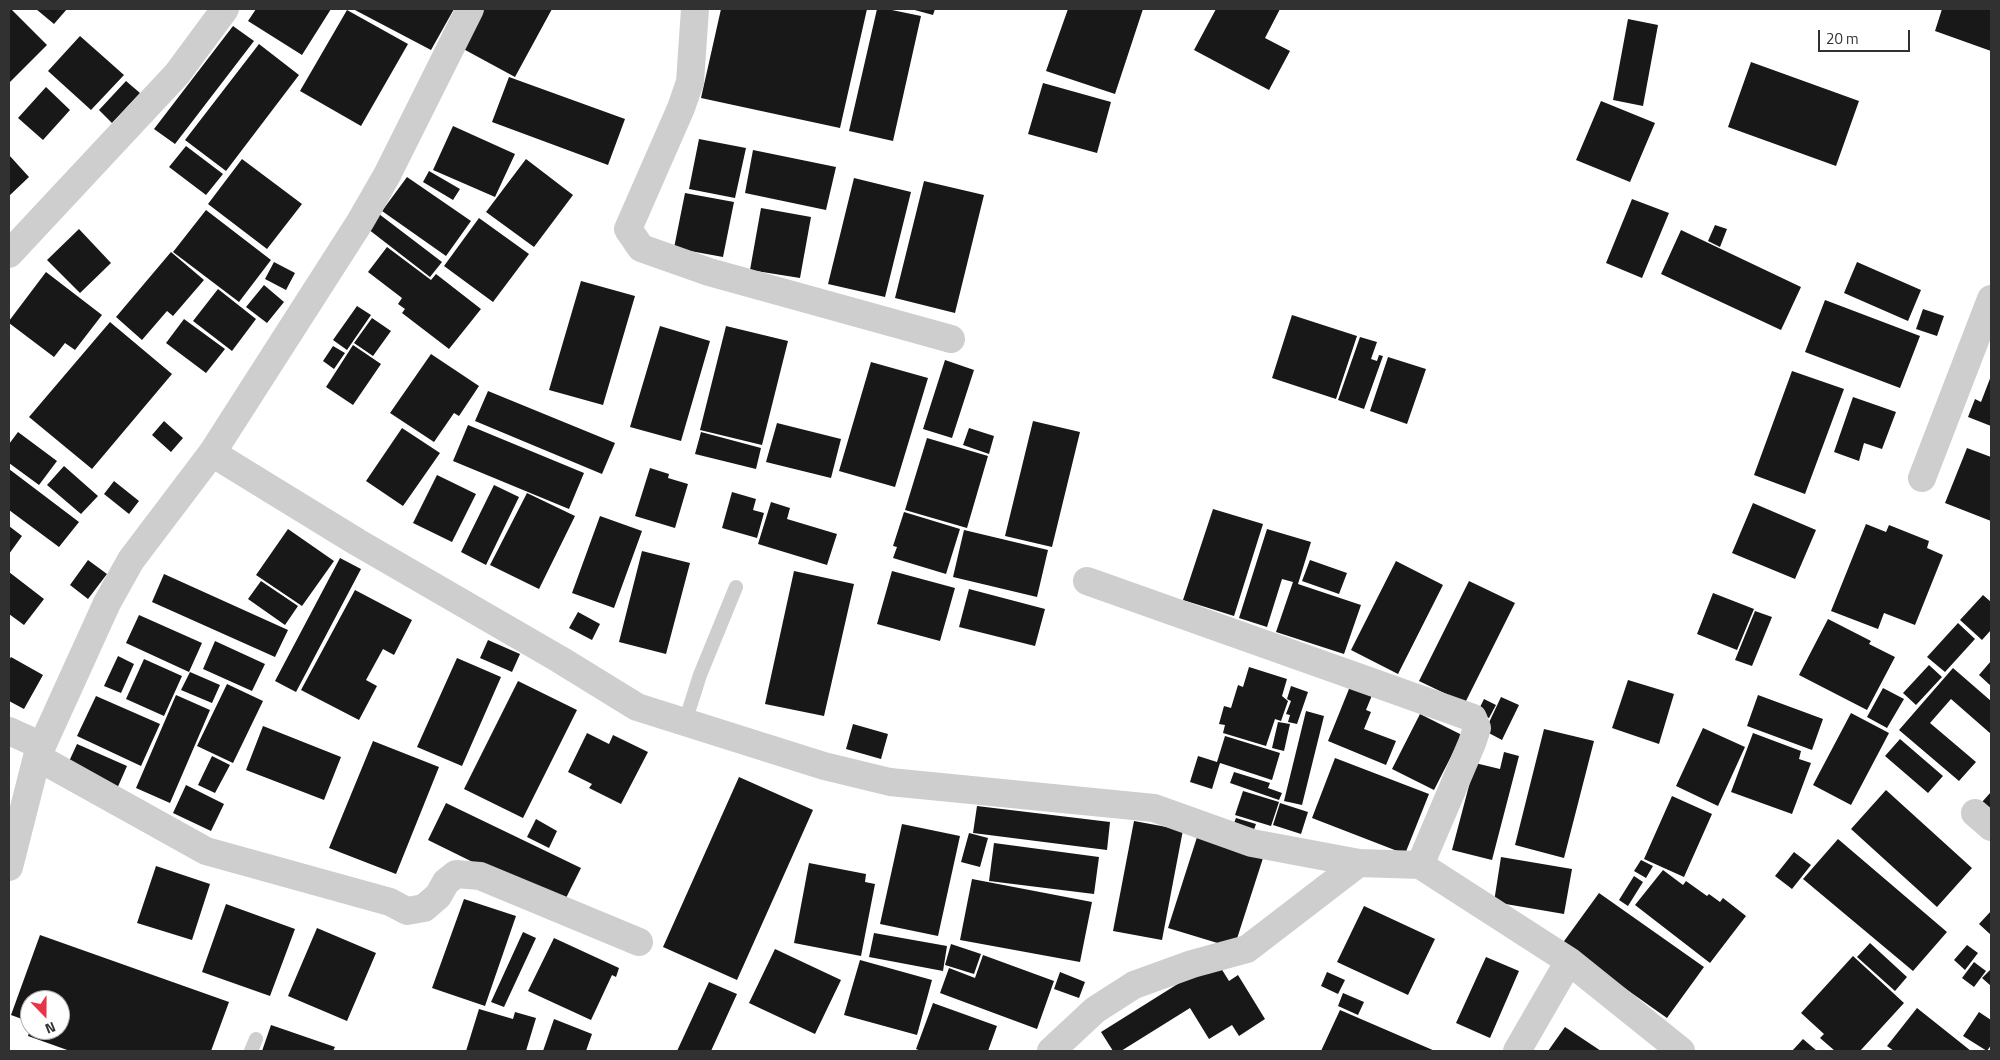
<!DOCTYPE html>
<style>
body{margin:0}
#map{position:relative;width:2000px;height:1060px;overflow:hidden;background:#fff;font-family:"Titillium Web",sans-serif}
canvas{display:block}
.frame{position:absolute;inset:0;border:10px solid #313131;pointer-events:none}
.north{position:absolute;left:20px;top:990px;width:50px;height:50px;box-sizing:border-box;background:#fff;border:1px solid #adadad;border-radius:50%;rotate:158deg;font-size:14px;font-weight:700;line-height:20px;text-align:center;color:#313131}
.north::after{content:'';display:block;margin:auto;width:18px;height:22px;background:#e93347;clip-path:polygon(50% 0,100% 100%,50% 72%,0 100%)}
.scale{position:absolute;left:1818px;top:30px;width:92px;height:22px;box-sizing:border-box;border:2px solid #313131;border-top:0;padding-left:6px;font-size:15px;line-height:18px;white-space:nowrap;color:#313131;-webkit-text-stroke:4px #fff;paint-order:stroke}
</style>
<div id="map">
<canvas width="2000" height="1060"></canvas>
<div class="frame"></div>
<div class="north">N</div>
<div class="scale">20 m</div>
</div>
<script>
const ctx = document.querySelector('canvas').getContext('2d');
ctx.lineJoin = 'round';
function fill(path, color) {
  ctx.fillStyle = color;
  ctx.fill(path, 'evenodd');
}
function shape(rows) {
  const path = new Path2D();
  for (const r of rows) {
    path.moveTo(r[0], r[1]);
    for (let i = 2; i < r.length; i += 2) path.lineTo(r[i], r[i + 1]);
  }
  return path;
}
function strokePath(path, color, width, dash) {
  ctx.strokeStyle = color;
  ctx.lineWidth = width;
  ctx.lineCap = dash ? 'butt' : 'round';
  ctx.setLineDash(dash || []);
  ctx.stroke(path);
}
fill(shape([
 [9,9,11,9,47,45,9,83],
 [36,9,67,9,54,24],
 [256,9,331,9,302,55,248,21],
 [353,9,454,9,431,50],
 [475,9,552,9,515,77,456,45],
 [721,9,867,9,840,128,701,98],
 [877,9,887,9,921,16,893,141,849,131],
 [911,9,935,9,933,15],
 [1068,9,1143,9,1115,94,1046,71],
 [1216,9,1280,9,1265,38,1290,51,1269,90,1194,50],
 [1942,9,1991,9,1991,51,1935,31],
 [347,10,408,44,361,126,300,91],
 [1628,19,1658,25,1643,106,1613,100],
 [233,26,254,41,175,144,154,129],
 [80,36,124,75,91,110,48,71],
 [259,44,299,75,226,171,185,140],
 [1751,62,1859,101,1836,166,1728,127],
 [509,77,625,119,608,165,492,122],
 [126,81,140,93,112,123,99,110],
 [1043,83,1111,102,1097,153,1028,134],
 [46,87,70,110,43,140,18,118],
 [1601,101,1655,123,1630,182,1576,160],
 [453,126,515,154,495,197,433,170],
 [699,139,746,148,735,198,689,189],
 [186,146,223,174,206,195,169,167],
 [753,150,836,167,826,210,745,193],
 [9,155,29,177,9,196],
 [242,159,302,204,267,249,208,204],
 [526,159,573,195,534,247,486,212],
 [429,171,460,189,453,200,423,182],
 [407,177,471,221,446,256,382,211],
 [854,178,911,192,885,297,828,284],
 [924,181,984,195,955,313,895,298],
 [685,193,734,202,723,257,674,248],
 [1632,199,1669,213,1642,278,1606,263],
 [761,208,811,217,800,278,750,270],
 [206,210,271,260,239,302,173,252],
 [379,214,442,262,430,277,368,229],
 [479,218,529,254,493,302,444,266],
 [1715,225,1727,229,1720,247,1708,241],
 [79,229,111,263,80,293,47,260],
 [1681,230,1801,287,1781,330,1661,274],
 [387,247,431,280,436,274,481,309,449,349,402,313,405,309,398,304,402,298,368,272],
 [171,252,204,280,173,316,167,311,142,340,116,317],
 [274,262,295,273,286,290,265,279],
 [1857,262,1921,290,1908,321,1844,293],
 [46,272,102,315,75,350,65,343,54,357,9,323,9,321],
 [581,281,635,296,603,405,549,390],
 [264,285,284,302,267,323,246,307],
 [218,289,256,319,232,351,193,321],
 [1825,300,1920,336,1900,388,1805,352],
 [357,306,371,315,347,350,333,340],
 [1923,309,1944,316,1937,336,1916,329],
 [1292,315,1357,336,1336,399,1272,378],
 [372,318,391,331,373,356,354,343],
 [184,319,225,349,206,373,166,343],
 [110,322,172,374,92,469,29,417],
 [660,326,710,341,681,441,630,427],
 [726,326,788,341,762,445,700,430],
 [1360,337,1377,342,1371,359,1377,361,1379,355,1383,356,1364,409,1338,400],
 [353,345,381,364,353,405,326,387],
 [333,346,345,353,334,369,323,361],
 [431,354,479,386,459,416,454,413,434,442,390,413],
 [1388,357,1426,369,1407,424,1370,411],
 [945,360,974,370,952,438,923,429],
 [871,362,928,378,895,487,839,471],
 [1792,371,1844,389,1805,494,1754,475],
 [1991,376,1991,426,1968,417,1975,399,1981,402],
 [488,391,615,443,602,474,475,421],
 [1853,397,1896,412,1882,449,1864,443,1859,461,1834,452],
 [164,421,183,438,171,452,152,435],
 [1033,421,1080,432,1052,547,1005,536],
 [777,423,841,439,831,478,766,462],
 [468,425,584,473,569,509,453,461],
 [402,428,440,453,403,506,366,481],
 [969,428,994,436,989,454,963,445],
 [18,432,57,461,39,485,9,463,9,444],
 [701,432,761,448,756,469,695,454],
 [927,438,988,456,967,528,905,510],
 [1967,448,1991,457,1991,521,1945,503],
 [64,466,98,496,81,514,47,485],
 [650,468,669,474,668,478,688,484,675,528,635,516],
 [9,469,79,522,59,547,9,510],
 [437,475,476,494,452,542,413,523],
 [114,481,139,501,129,514,104,494],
 [494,485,519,497,486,565,461,552],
 [732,492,756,499,753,510,764,513,757,538,722,528],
 [527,493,575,516,539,589,490,565],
 [771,502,790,508,787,519,837,534,827,565,758,544],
 [1753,503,1816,530,1795,579,1732,553],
 [1213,509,1263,524,1234,616,1183,600],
 [904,512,960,529,946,574,893,558,897,547,893,546],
 [600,516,642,531,614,608,572,593],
 [1866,524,1886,532,1889,525,1929,541,1927,548,1943,555,1915,625,1884,613,1878,629,1831,611],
 [9,526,22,536,9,554],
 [288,529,334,561,302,606,256,575],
 [1267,529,1311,542,1298,584,1361,605,1344,654,1276,632,1293,582,1282,579,1267,627,1239,618],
 [964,530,1048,550,1037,597,953,577],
 [642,551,690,563,666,654,619,642],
 [340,558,361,569,296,692,275,681],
 [88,560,107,574,88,599,70,585],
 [1310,560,1347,573,1339,594,1302,581],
 [1396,561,1443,585,1398,674,1351,650],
 [794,571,854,584,824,716,765,704],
 [892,571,955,588,940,641,877,624],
 [9,572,44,599,24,625,9,614],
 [164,574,288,630,275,657,152,602],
 [261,581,298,606,285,625,248,599],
 [1469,581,1515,603,1465,703,1419,681],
 [969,589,1045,609,1035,646,959,627],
 [355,590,412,620,394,655,383,649,366,680,377,686,359,720,301,690],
 [1713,593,1754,609,1737,650,1697,634],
 [1983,595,1991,602,1991,630,1982,640,1960,620],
 [1755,611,1772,617,1752,666,1735,660],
 [578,612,600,624,592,640,569,628],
 [139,615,202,643,189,672,126,643],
 [1828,619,1871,641,1869,644,1895,657,1867,710,1799,675],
 [1958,623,1975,639,1945,672,1927,657],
 [488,640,520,654,512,672,480,658],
 [215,641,265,664,252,691,203,669],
 [118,656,134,664,121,693,104,686],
 [11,657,43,675,24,709,9,701,9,660],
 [457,658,501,677,462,766,417,747],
 [144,659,182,676,164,716,126,699],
 [1991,661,1991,686,1979,675],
 [1929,665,1942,677,1916,705,1903,693],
 [1249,667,1287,679,1282,696,1288,701,1281,721,1275,719,1266,746,1223,733,1225,725,1219,724,1224,706,1231,708,1238,685,1243,687],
 [1953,668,1991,701,1991,734,1951,699,1930,723,1976,762,1959,781,1899,730],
 [190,672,220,685,212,703,181,690],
 [1353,679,1375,688,1366,710,1371,712,1364,729,1396,741,1386,765,1328,741],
 [1628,680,1674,694,1659,744,1612,728],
 [518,681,577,710,523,818,464,789],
 [227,684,263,701,233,763,197,746],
 [1291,686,1308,692,1297,724,1288,722,1290,715,1286,714,1291,701,1287,699],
 [1883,688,1904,699,1887,728,1867,717],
 [176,695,210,710,170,803,136,788],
 [1758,695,1823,719,1812,750,1747,726],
 [96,696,160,724,141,766,77,736],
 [1501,697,1519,705,1502,740,1485,731],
 [1484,699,1496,705,1489,718,1477,713],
 [1306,711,1324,716,1302,805,1284,801],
 [1851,713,1889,733,1851,805,1813,785],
 [1420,714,1462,735,1434,790,1392,769],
 [1278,722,1290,724,1284,751,1272,748],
 [853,724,888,734,881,759,846,749],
 [263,726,341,757,324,800,246,770],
 [1703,728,1745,747,1718,806,1676,786],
 [1544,729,1594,741,1564,858,1515,845],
 [587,733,609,744,613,735,648,752,621,804,589,788,592,784,568,772],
 [1753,733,1801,751,1799,759,1811,763,1792,814,1731,792],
 [1225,736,1280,753,1272,780,1220,763,1212,789,1190,782,1198,756,1217,762],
 [1900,739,1943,776,1928,793,1885,756],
 [373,741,439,767,396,874,329,848],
 [77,744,127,766,116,791,66,768],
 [1504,752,1519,756,1492,860,1452,850,1475,763,1500,769],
 [212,756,230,765,215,793,198,785],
 [1335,758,1429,794,1405,854,1312,818],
 [1234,772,1270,783,1268,788,1282,793,1279,800,1230,783],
 [739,777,813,810,737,980,663,947],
 [186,785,224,804,211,831,173,813],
 [1886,790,1972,868,1937,907,1851,829],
 [1243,791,1279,802,1271,826,1235,815],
 [1991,792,1991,810,1982,802],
 [1672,796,1712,814,1684,877,1644,859],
 [446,803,581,868,562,906,428,840],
 [1280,803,1308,812,1301,834,1273,825],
 [977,806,1110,822,1107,850,973,833],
 [1236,818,1256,824,1251,838,1231,831],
 [536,819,557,831,549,848,527,837],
 [1134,821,1183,830,1162,940,1113,931],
 [902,824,960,836,938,936,880,924],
 [969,833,988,838,980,867,961,862],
 [1198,834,1264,855,1234,948,1168,928],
 [1838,839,1947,932,1913,971,1803,879],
 [994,843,1099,857,1094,894,989,881],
 [1794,852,1811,865,1792,889,1775,876],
 [1501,857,1572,869,1564,914,1494,902],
 [1641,860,1653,866,1646,878,1634,871],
 [809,863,866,874,865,882,875,884,861,956,794,943],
 [156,866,210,884,192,940,137,923],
 [1663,870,1683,885,1686,881,1707,896,1709,894,1720,902,1723,898,1746,916,1710,963,1635,905],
 [1634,876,1643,882,1628,906,1619,900],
 [972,879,1092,902,1080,962,960,940],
 [1599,893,1704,967,1667,1018,1562,944],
 [464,899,516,916,485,1006,432,988],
 [226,904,295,929,270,996,202,972],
 [1364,906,1435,939,1408,995,1337,962],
 [1991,911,1991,935,1979,924],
 [317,928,376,953,347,1021,288,996],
 [523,932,536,938,504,1007,491,1002],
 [874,933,947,946,943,971,869,957],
 [40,935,229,1002,211,1051,70,1051,28,1036,30,1030,60,1030,60,1000,30,1000,30,1022,11,1015],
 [554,938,619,968,616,977,612,975,591,1020,528,991],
 [1870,943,1907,977,1895,991,1857,957],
 [951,944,981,954,974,974,945,965],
 [1967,945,1978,953,1965,970,1954,960],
 [775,949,841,980,815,1034,749,1003],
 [983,955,1054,981,1037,1029,940,993,949,968,975,978],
 [1853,956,1904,1003,1860,1051,1835,1051,1820,1038,1824,1034,1801,1013],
 [1486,957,1519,971,1490,1038,1456,1023],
 [860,960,932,980,917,1035,844,1015],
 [1216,960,1229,981,1238,975,1265,1019,1239,1036,1232,1025,1209,1039,1190,1008,1121,1051,1113,1051,1101,1032],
 [1974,962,1986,971,1974,987,1962,978],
 [1991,969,1991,986,1982,978],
 [1060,972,1085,982,1079,998,1054,989],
 [1327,972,1345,980,1338,994,1321,986],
 [709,982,737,994,711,1051,677,1051],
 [1343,993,1364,1002,1358,1015,1338,1006],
 [933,1003,997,1026,988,1051,921,1051,916,1049],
 [1917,1008,1971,1051,1894,1051,1887,1046],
 [479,1009,513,1019,515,1012,536,1018,526,1051,466,1051],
 [1340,1010,1435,1051,1321,1051],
 [1979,1012,1991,1020,1991,1045,1987,1051,1963,1036],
 [554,1019,592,1034,586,1051,543,1051],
 [271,1025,335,1047,333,1051,262,1051],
 [1565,1027,1601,1051,1548,1051],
 [1803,1039,1817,1051,1792,1051]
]), '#181818');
strokePath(shape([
 [685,722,700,675,736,587],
 [251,1051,256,1039]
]), '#cecece', 14);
strokePath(shape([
 [695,9,690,82,681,108,628,229,641,248,709,272,951,339],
 [9,254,177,74,225,9],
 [212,453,357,542,559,659,637,707,824,766,890,782,1154,808,1252,843,1359,863,1420,865,1569,961,1681,1051],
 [1922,478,1991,299],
 [1087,581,1473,718,1477,728,1472,743,1420,865],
 [9,731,42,746],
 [37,757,206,851,390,902,407,911,424,908,438,896,446,882,456,874,480,876,639,942],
 [1975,813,1991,827],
 [9,867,37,757,107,603,131,560,212,453,360,222,387,175,470,9],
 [1051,1051,1095,1010,1134,985,1192,964,1247,949,1359,863],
 [1517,1051,1569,961]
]), '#cecece', 28);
</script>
